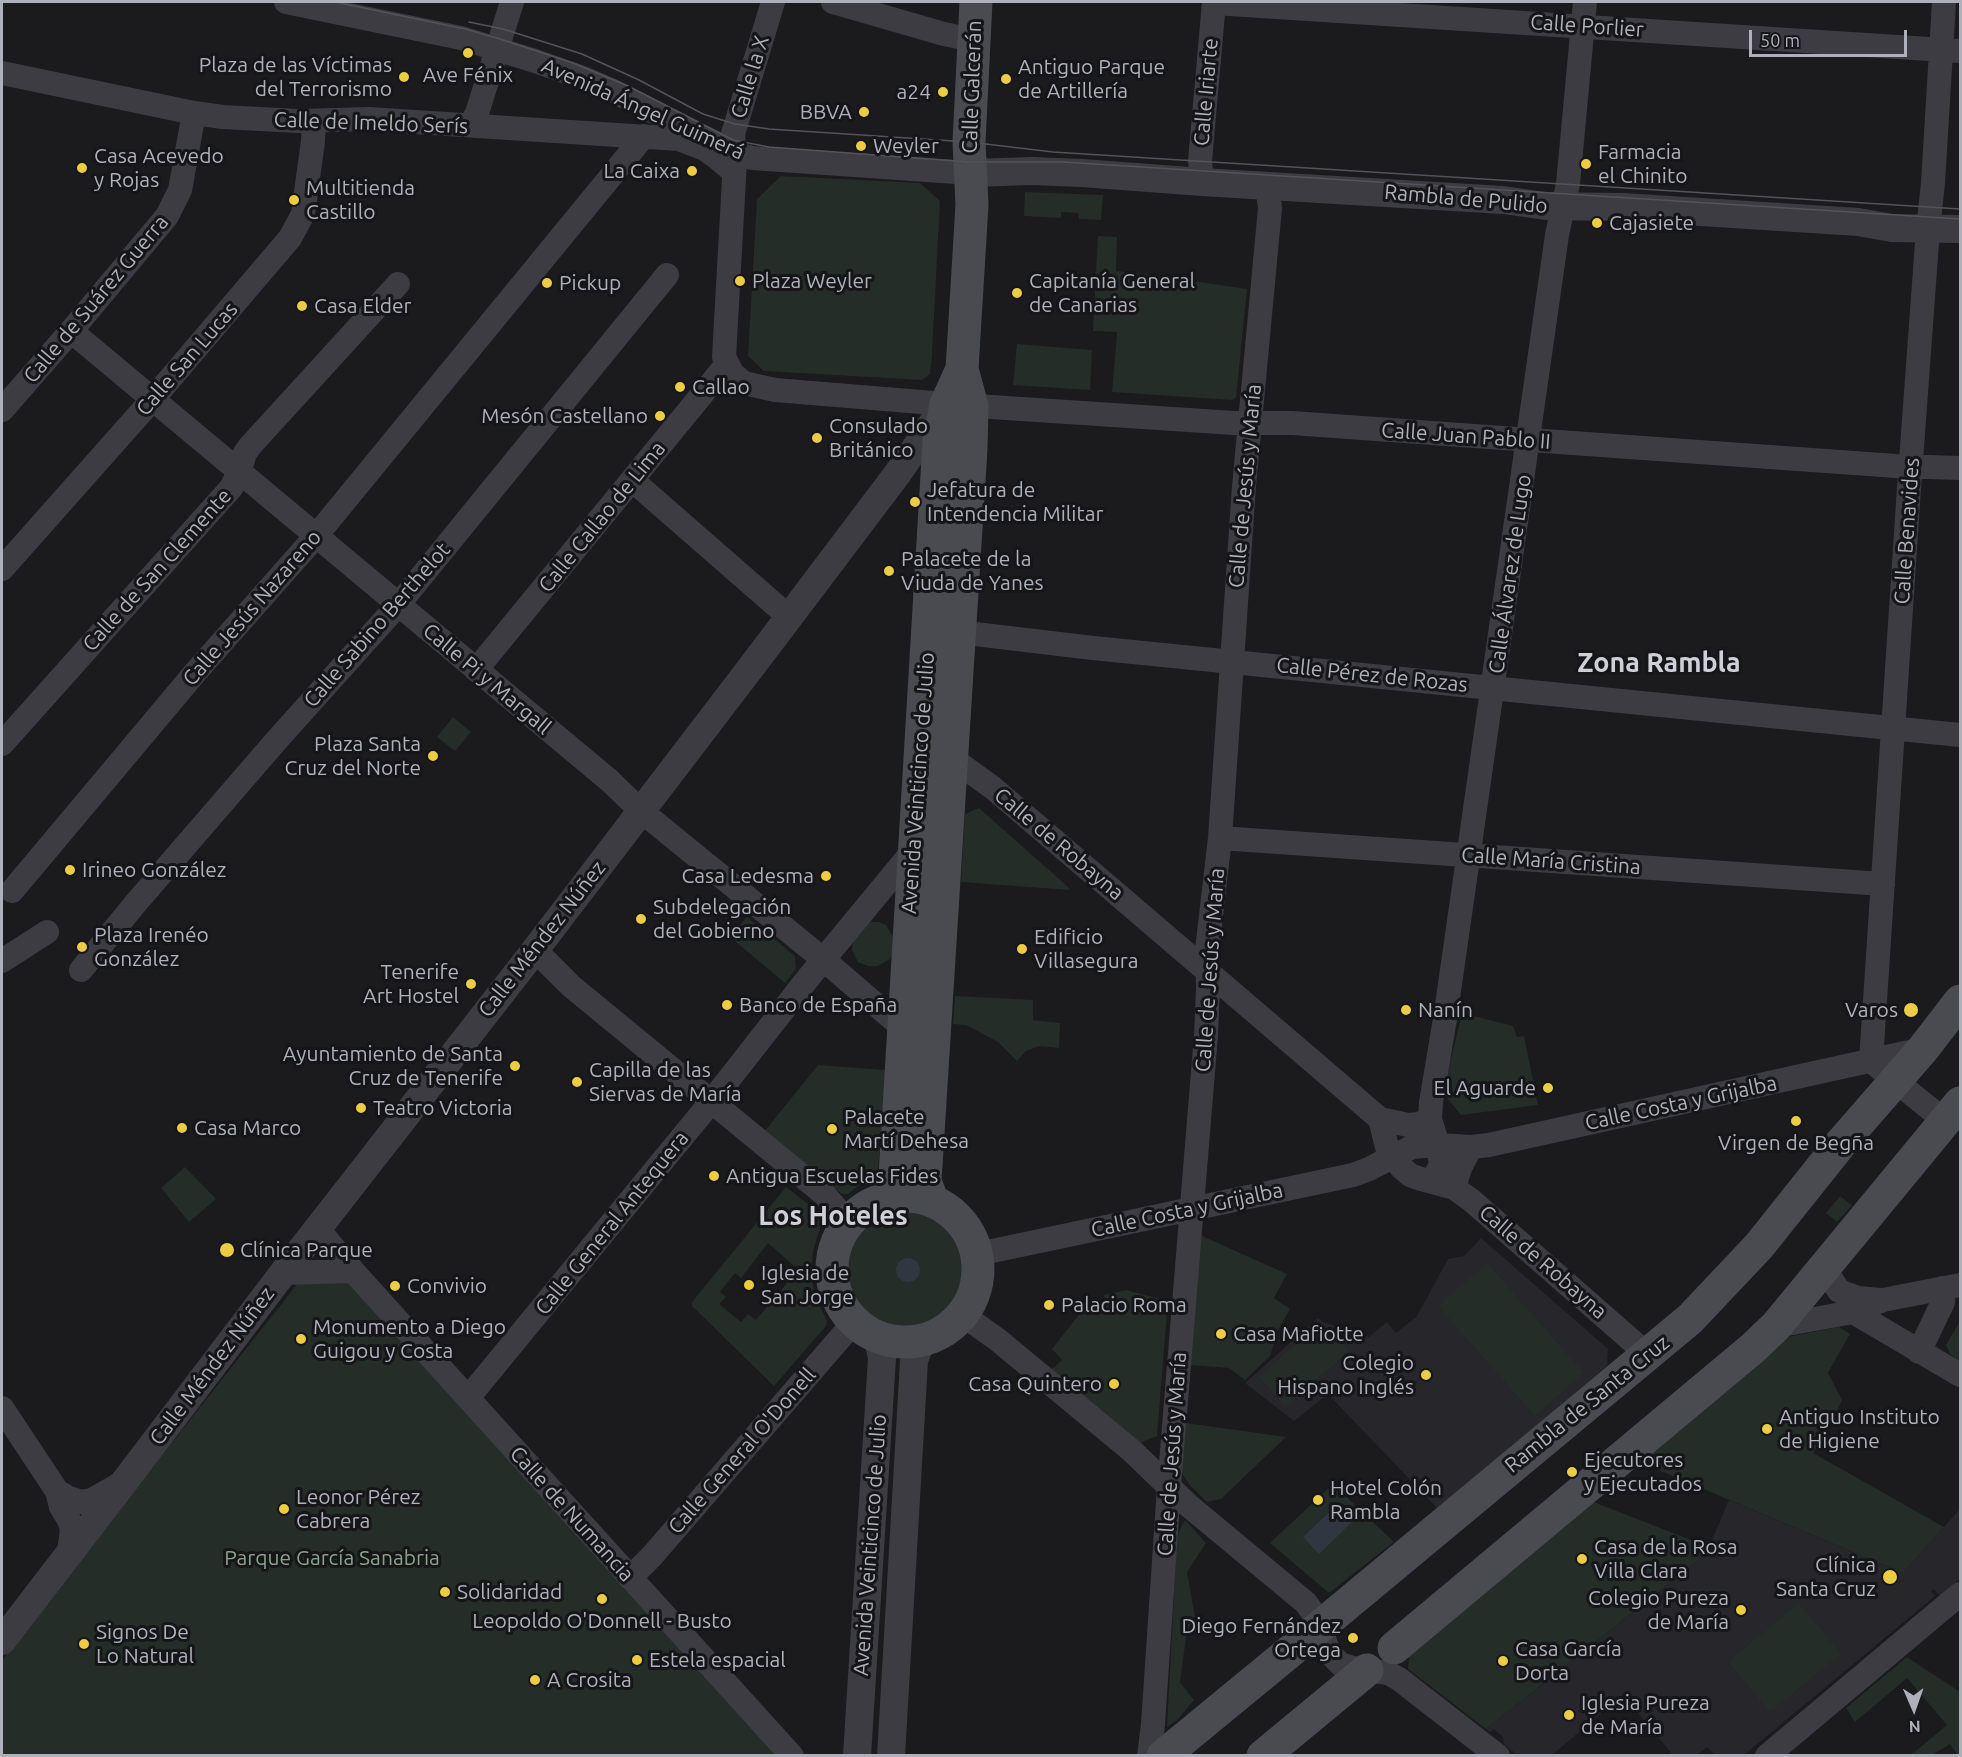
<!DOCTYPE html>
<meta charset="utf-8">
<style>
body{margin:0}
#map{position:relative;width:1962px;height:1757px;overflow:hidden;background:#1b1a1d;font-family:Ubuntu,sans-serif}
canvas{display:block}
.frame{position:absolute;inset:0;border:3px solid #aeb0bb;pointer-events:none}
.north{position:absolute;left:1884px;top:1679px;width:60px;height:60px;-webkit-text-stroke:4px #161518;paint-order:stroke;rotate:178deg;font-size:16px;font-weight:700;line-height:24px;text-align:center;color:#aeb0bb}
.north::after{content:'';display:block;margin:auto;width:21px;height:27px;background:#aeb0bb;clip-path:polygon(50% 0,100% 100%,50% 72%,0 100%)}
.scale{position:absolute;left:1749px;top:30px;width:158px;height:27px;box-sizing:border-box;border:3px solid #aeb0bb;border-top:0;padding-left:8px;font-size:18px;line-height:21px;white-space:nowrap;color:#aeb0bb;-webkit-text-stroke:4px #161518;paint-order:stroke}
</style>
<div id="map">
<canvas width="1962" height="1757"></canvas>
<div class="frame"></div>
<div class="north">N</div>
<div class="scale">50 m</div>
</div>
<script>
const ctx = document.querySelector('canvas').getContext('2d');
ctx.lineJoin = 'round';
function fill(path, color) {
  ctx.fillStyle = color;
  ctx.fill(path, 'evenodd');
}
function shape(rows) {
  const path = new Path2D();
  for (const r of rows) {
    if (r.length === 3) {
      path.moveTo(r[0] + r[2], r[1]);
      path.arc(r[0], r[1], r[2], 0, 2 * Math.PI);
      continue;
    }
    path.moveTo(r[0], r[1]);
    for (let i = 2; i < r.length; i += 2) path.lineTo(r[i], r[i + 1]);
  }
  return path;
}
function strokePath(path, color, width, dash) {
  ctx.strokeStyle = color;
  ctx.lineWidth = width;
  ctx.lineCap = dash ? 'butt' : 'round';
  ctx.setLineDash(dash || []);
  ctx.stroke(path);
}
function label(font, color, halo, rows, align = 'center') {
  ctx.font = font + ' Ubuntu,sans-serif';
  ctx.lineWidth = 6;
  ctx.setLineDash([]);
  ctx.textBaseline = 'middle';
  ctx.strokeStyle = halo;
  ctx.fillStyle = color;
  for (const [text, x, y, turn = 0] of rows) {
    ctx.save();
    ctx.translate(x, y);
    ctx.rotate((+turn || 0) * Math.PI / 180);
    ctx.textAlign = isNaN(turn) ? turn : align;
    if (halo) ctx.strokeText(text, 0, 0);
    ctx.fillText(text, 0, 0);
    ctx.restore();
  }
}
fill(shape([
 [1481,1238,1608,1349,1607,1366,1438,1509,1328,1394,1294,1421,1245,1383,1318,1318,1323,1322,1369,1337,1387,1322,1396,1333,1417,1316,1448,1259,1464,1256],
 [1729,1500,1903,1573,1960,1509,1960,1579,1940,1596,1934,1589,1931,1591,1935,1596,1744,1755,1715,1755,1707,1747,1697,1755,1673,1755,1623,1695,1552,1755,1517,1755,1504,1744,1503,1737,1494,1729,1490,1732,1486,1729,1706,1554]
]), '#27262a');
fill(shape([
 [781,176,920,183,940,201,932,354,930,374,922,380,764,371,748,356,757,199],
 [1025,192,1103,195,1101,220,1079,219,1078,213,1061,212,1061,218,1024,216],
 [1098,236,1117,237,1116,271,1146,274,1247,289,1236,398,1232,400,1112,392,1117,332,1093,331],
 [1017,344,1092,350,1090,390,1013,385],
 [453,717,471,732,455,751,437,737],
 [979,808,1067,886,1070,890,961,882,965,814],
 [747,917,795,956,796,969,785,983,730,937],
 [870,922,879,922,886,925,894,938,895,947,890,959,878,966,868,966,858,962,852,950,853,940,860,929],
 [955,996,1033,1000,1033,1020,1060,1023,1059,1048,1039,1046,1026,1051,1017,1061,998,1042,966,1025,953,1024],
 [1462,1013,1513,1026,1517,1037,1524,1036,1538,1105,1461,1115,1443,1093],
 [818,1065,886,1070,878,1171,848,1194,842,1194,764,1132],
 [185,1167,216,1199,189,1222,161,1188],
 [786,1187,821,1214,823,1220,814,1247,811,1267,794,1266,768,1243,741,1278,735,1273,720,1292,726,1297,719,1304,741,1322,748,1314,756,1320,796,1272,811,1273,815,1296,827,1321,826,1326,774,1386,692,1306,692,1302],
 [1840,1196,1852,1205,1837,1222,1826,1213],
 [905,1270,65],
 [1202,1236,1287,1274,1274,1298,1290,1309,1278,1330,1270,1356,1245,1380,1229,1368,1190,1365,1198,1250],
 [1487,1263,1584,1373,1535,1416,1438,1306],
 [347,1280,779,1756,2,1756,2,1660,38,1616,115,1515,298,1283],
 [1126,1290,1168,1301,1157,1436,1140,1443,1051,1370,1062,1360,1052,1349,1089,1302,1101,1311,1106,1304,1104,1295],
 [1960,1321,1960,1362,1950,1354,1946,1345],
 [1323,1322,1349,1352,1285,1406,1258,1376],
 [1839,1327,1850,1334,1828,1373,1842,1400,1833,1420,1813,1453,1944,1527,1903,1573,1637,1461,1782,1338],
 [1186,1423,1286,1437,1221,1499,1207,1502,1189,1484,1181,1472],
 [1333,1484,1394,1542,1329,1593,1270,1543],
 [1591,1501,1709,1547,1706,1554,1486,1729,1408,1669,1409,1656],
 [1185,1520,1206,1543,1187,1572,1195,1617,1187,1630,1180,1682,1194,1700,1178,1719,1167,1727,1177,1535],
 [1799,1603,1841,1654,1770,1712,1728,1662],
 [1907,1657,1960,1692,1960,1755,1958,1755,1950,1744,1932,1755,1911,1755,1947,1725,1907,1678,1855,1722,1846,1708]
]), '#242d27');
fill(shape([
 [908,1270,12],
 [1336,1506,1352,1522,1319,1554,1303,1537]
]), '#303741');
strokePath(shape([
 [286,2,461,38,535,61,583,78,613,91,709,140,735,153,752,158,971,173],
 [773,2,733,134,735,161,724,357,733,374,744,383,775,390,946,404,1234,423,1292,423,1896,466,1960,468],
 [833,2,944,34,973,40],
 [1944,2,1933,183,1928,229,1909,488,1871,1061,1945,1121],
 [1214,3,1960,51],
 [2,73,194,113,223,117,298,121,369,119,679,139,705,149,716,157,734,172],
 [470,125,477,113,512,2],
 [1202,182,1200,161,1214,2],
 [71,331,610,781,641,811,824,960,903,1028],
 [2,410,71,331,167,216,180,190,194,113],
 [632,480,789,617],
 [2,569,152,400,290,238,303,214,313,141,314,121],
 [944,626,975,634,1093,648,1960,735],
 [476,670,727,364],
 [2,744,231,488,239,473,245,453,250,446,398,284],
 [953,759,993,788,1380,1119,1408,1125,1419,1124,1430,1119],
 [1220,838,1883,884],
 [12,891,194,674,316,536,644,136],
 [535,950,571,986,824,1194,837,1209,846,1224],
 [2,961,47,932],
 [81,970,135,904,276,741,398,605,667,275],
 [1380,1119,1388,1151,1402,1168,1410,1175,1421,1179,1454,1188,1471,1200,1647,1354],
 [1432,1181,1441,1165,1438,1145,1430,1119,1431,1102,1445,1019,1557,235,1568,184,1585,2],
 [1454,1188,1460,1168,1471,1147],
 [317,1228,353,1271,792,1756],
 [978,1254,1353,1175,1369,1169,1412,1147,1438,1145,1471,1147,1489,1145,1923,1049],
 [1826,1266,1830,1277,1839,1291,1858,1298,1881,1300],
 [283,1273,353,1271],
 [1853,1312,1960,1375],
 [963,1315,998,1340,1132,1451,1188,1505,1306,1603,1316,1617,1329,1652,1340,1664,1353,1668,1388,1673,1399,1679,1498,1756],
 [1776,1326,1853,1312,1883,1300,1960,1285],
 [1919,1352,1943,1302,1942,1288],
 [468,1398,711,1102,809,977,913,851],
 [2,1408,57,1491,61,1507,69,1520,72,1529,69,1553],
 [57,1491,69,1498,81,1502,92,1500,122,1483],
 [630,1578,652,1556,854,1322],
 [1149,1756,1153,1724,1169,1487,1206,1035,1208,989,1207,950,1220,838,1244,486,1270,208,1267,185],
 [1767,1756,1960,1594]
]), '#3c3c42', 24);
strokePath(shape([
 [971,173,1032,171,1082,173,1202,182,1503,200,1546,206,1623,207,1858,222,1892,228,1960,229],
 [2,1641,125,1481,283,1273,535,950,765,649,898,473,945,405],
 [857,1756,882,1358,880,1347,875,1336],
 [891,1756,914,1361,921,1341]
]), '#3c3c42', 28);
strokePath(shape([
 [905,1269,73],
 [887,1199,895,1175,939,442,946,404,962,369],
 [932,1200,925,1181,971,449,972,406,962,369,972,205,969,142,976,2],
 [1394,1648,1753,1348,1776,1326,1960,1103],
 [1163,1756,1287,1654,1690,1319,1759,1246,1842,1142,1923,1049,1960,1001],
 [1263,1756,1367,1670]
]), '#4a4a51', 33);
strokePath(shape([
 [335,2,465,29,500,39,573,63,628,86,733,140,769,147,969,162,1063,162,1960,219],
 [469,22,503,29,582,54,639,80,703,114,735,124,769,129,969,142,1053,152,1960,209]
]), '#53535a', 1.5);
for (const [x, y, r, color] of [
 [468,53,6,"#eccc43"],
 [404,77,6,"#eccc43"],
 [1006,79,6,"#eccc43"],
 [943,92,6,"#eccc43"],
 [864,112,6,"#eccc43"],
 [861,146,6,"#eccc43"],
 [1586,164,6,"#eccc43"],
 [82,168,6,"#eccc43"],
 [692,171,6,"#eccc43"],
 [294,200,6,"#eccc43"],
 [1597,223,6,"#eccc43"],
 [740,281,6,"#eccc43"],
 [547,283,6,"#eccc43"],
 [1017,293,6,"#eccc43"],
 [302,306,6,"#eccc43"],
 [680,387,6,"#eccc43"],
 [660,416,6,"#eccc43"],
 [817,438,6,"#eccc43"],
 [915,502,6,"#eccc43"],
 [889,571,6,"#eccc43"],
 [433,756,6,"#eccc43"],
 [70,870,6,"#eccc43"],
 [826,876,6,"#eccc43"],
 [641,919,6,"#eccc43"],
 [82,947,6,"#eccc43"],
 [1022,949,6,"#eccc43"],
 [471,984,6,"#eccc43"],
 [727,1005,6,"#eccc43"],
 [1406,1010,6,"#eccc43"],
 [1911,1010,8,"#eccc43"],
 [515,1066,6,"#eccc43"],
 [577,1082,6,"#eccc43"],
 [1548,1088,6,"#eccc43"],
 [361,1108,6,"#eccc43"],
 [1796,1121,6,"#eccc43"],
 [182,1128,6,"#eccc43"],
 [832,1129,6,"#eccc43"],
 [714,1176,6,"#eccc43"],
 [227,1250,8,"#eccc43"],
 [749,1285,6,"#eccc43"],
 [395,1286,6,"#eccc43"],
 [1049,1305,6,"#eccc43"],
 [1221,1334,6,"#eccc43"],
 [301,1339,6,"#eccc43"],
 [1426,1375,6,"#eccc43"],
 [1114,1384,6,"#eccc43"],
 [1767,1429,6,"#eccc43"],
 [1572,1472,6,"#eccc43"],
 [1318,1500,6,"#eccc43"],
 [284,1509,6,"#eccc43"],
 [1582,1559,6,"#eccc43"],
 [1890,1577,8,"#eccc43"],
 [445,1592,6,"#eccc43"],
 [602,1599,6,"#eccc43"],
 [1741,1610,6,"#eccc43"],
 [1353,1638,6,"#eccc43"],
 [84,1644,6,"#eccc43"],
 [637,1660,6,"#eccc43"],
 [1503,1661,6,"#eccc43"],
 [535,1680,6,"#eccc43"],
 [1569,1715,6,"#eccc43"]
]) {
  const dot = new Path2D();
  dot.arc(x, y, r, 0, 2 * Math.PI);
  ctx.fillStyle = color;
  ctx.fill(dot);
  strokePath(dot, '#161518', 2);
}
label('21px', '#aeb0bb', '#161518', [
 ["Calle Porlier",1587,26,4],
 ["Calle la X",750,77,-73],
 ["Calle Galcerán",972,87,-88],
 ["Calle Iriarte",1206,92,-85],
 ["Avenida Ángel Guimerá",643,109,24],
 ["Calle de Imeldo Serís",371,123,2],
 ["Rambla de Pulido",1466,199,5],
 ["Calle de Suárez Guerra",96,299,-50],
 ["Calle San Lucas",187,359,-49],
 ["Calle Juan Pablo II",1466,436,4],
 ["Calle de Jesús y María",1245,486,-85],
 ["Calle Callao de Lima",602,517,-51],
 ["Calle Benavides",1907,531,-86],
 ["Calle de San Clemente",157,570,-48],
 ["Calle Álvarez de Lugo",1510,574,-82],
 ["Calle Jesús Nazareno",252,608,-49],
 ["Calle Sabino Berthelot",377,625,-49],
 ["Calle Pérez de Rozas",1372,675,6],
 ["Calle Pi y Margall",487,679,40],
 ["Avenida Veinticinco de Julio",918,783,-86],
 ["Calle de Robayna",1059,844,40],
 ["Calle María Cristina",1551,861,4],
 ["Calle Méndez Núñez",542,939,-52],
 ["Calle de Jesús y María",1210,970,-86],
 ["Calle Costa y Grijalba",1681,1103,-12],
 ["Calle Costa y Grijalba",1187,1210,-12],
 ["Calle General Antequera",612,1223,-51],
 ["Calle de Robayna",1543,1262,41],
 ["Calle Méndez Núñez",212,1366,-53],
 ["Rambla de Santa Cruz",1587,1404,-39],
 ["Calle General O'Donell",742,1451,-49],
 ["Calle de Jesús y María",1172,1454,-86],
 ["Calle de Numancia",572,1514,48],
 ["Avenida Veinticinco de Julio",870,1545,-86]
]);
label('21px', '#aeb0bb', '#161518', [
 ["Plaza de las Víctimas",392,65,"right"],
 ["del Terrorismo",392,89,"right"],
 ["Antiguo Parque",1018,67],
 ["de Artillería",1018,91],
 ["Ave Fénix",468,75,"center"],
 ["a24",931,92,"right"],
 ["BBVA",852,112,"right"],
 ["Weyler",873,146],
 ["Farmacia",1598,152],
 ["el Chinito",1598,176],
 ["Casa Acevedo",94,156],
 ["y Rojas",94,180],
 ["La Caixa",680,171,"right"],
 ["Multitienda",306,188],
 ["Castillo",306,212],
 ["Cajasiete",1609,223],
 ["Plaza Weyler",752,281],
 ["Capitanía General",1029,281],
 ["de Canarias",1029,305],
 ["Pickup",559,283],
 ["Casa Elder",314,306],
 ["Callao",692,387],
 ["Mesón Castellano",648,416,"right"],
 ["Consulado",829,426],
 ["Británico",829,450],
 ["Jefatura de",927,490],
 ["Intendencia Militar",927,514],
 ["Palacete de la",901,559],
 ["Viuda de Yanes",901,583],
 ["Plaza Santa",421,744,"right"],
 ["Cruz del Norte",421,768,"right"],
 ["Irineo González",82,870],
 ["Casa Ledesma",814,876,"right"],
 ["Subdelegación",653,907],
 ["del Gobierno",653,931],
 ["Plaza Irenéo",94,935],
 ["González",94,959],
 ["Edificio",1034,937],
 ["Villasegura",1034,961],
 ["Tenerife",459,972,"right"],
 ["Art Hostel",459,996,"right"],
 ["Banco de España",739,1005],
 ["Nanín",1418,1010],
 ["Varos",1898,1010,"right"],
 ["Ayuntamiento de Santa",503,1054,"right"],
 ["Cruz de Tenerife",503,1078,"right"],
 ["Capilla de las",589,1070],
 ["Siervas de María",589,1094],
 ["El Aguarde",1536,1088,"right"],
 ["Teatro Victoria",373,1108],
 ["Palacete",844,1117],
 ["Martí Dehesa",844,1141],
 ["Casa Marco",194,1128],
 ["Virgen de Begña",1796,1143,"center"],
 ["Antigua Escuelas Fides",726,1176],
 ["Clínica Parque",240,1250],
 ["Iglesia de",761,1273],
 ["San Jorge",761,1297],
 ["Convivio",407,1286],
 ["Palacio Roma",1061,1305],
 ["Monumento a Diego",313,1327],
 ["Guigou y Costa",313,1351],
 ["Casa Mafiotte",1233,1334],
 ["Colegio",1414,1363,"right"],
 ["Hispano Inglés",1414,1387,"right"],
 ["Casa Quintero",1102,1384,"right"],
 ["Antiguo Instituto",1779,1417],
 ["de Higiene",1779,1441],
 ["Ejecutores",1584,1460],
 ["y Ejecutados",1584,1484],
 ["Hotel Colón",1330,1488],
 ["Rambla",1330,1512],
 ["Leonor Pérez",296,1497],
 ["Cabrera",296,1521],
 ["Casa de la Rosa",1594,1547],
 ["Villa Clara",1594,1571],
 ["Clínica",1876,1565,"right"],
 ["Santa Cruz",1876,1589,"right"],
 ["Solidaridad",457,1592],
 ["Colegio Pureza",1729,1598,"right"],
 ["de María",1729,1622,"right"],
 ["Leopoldo O'Donnell - Busto",602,1621,"center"],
 ["Diego Fernández",1341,1626,"right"],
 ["Ortega",1341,1650,"right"],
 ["Signos De",96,1632],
 ["Lo Natural",96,1656],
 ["Casa García",1515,1649],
 ["Dorta",1515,1673],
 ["Estela espacial",649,1660],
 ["A Crosita",547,1680],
 ["Iglesia Pureza",1581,1703],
 ["de María",1581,1727]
], 'left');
label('21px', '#86a58c', '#161518', [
 ["Parque García Sanabria",332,1558]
]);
label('bold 27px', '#cecfd8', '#161518', [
 ["Zona Rambla",1659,663],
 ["Los Hoteles",833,1216]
]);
</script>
